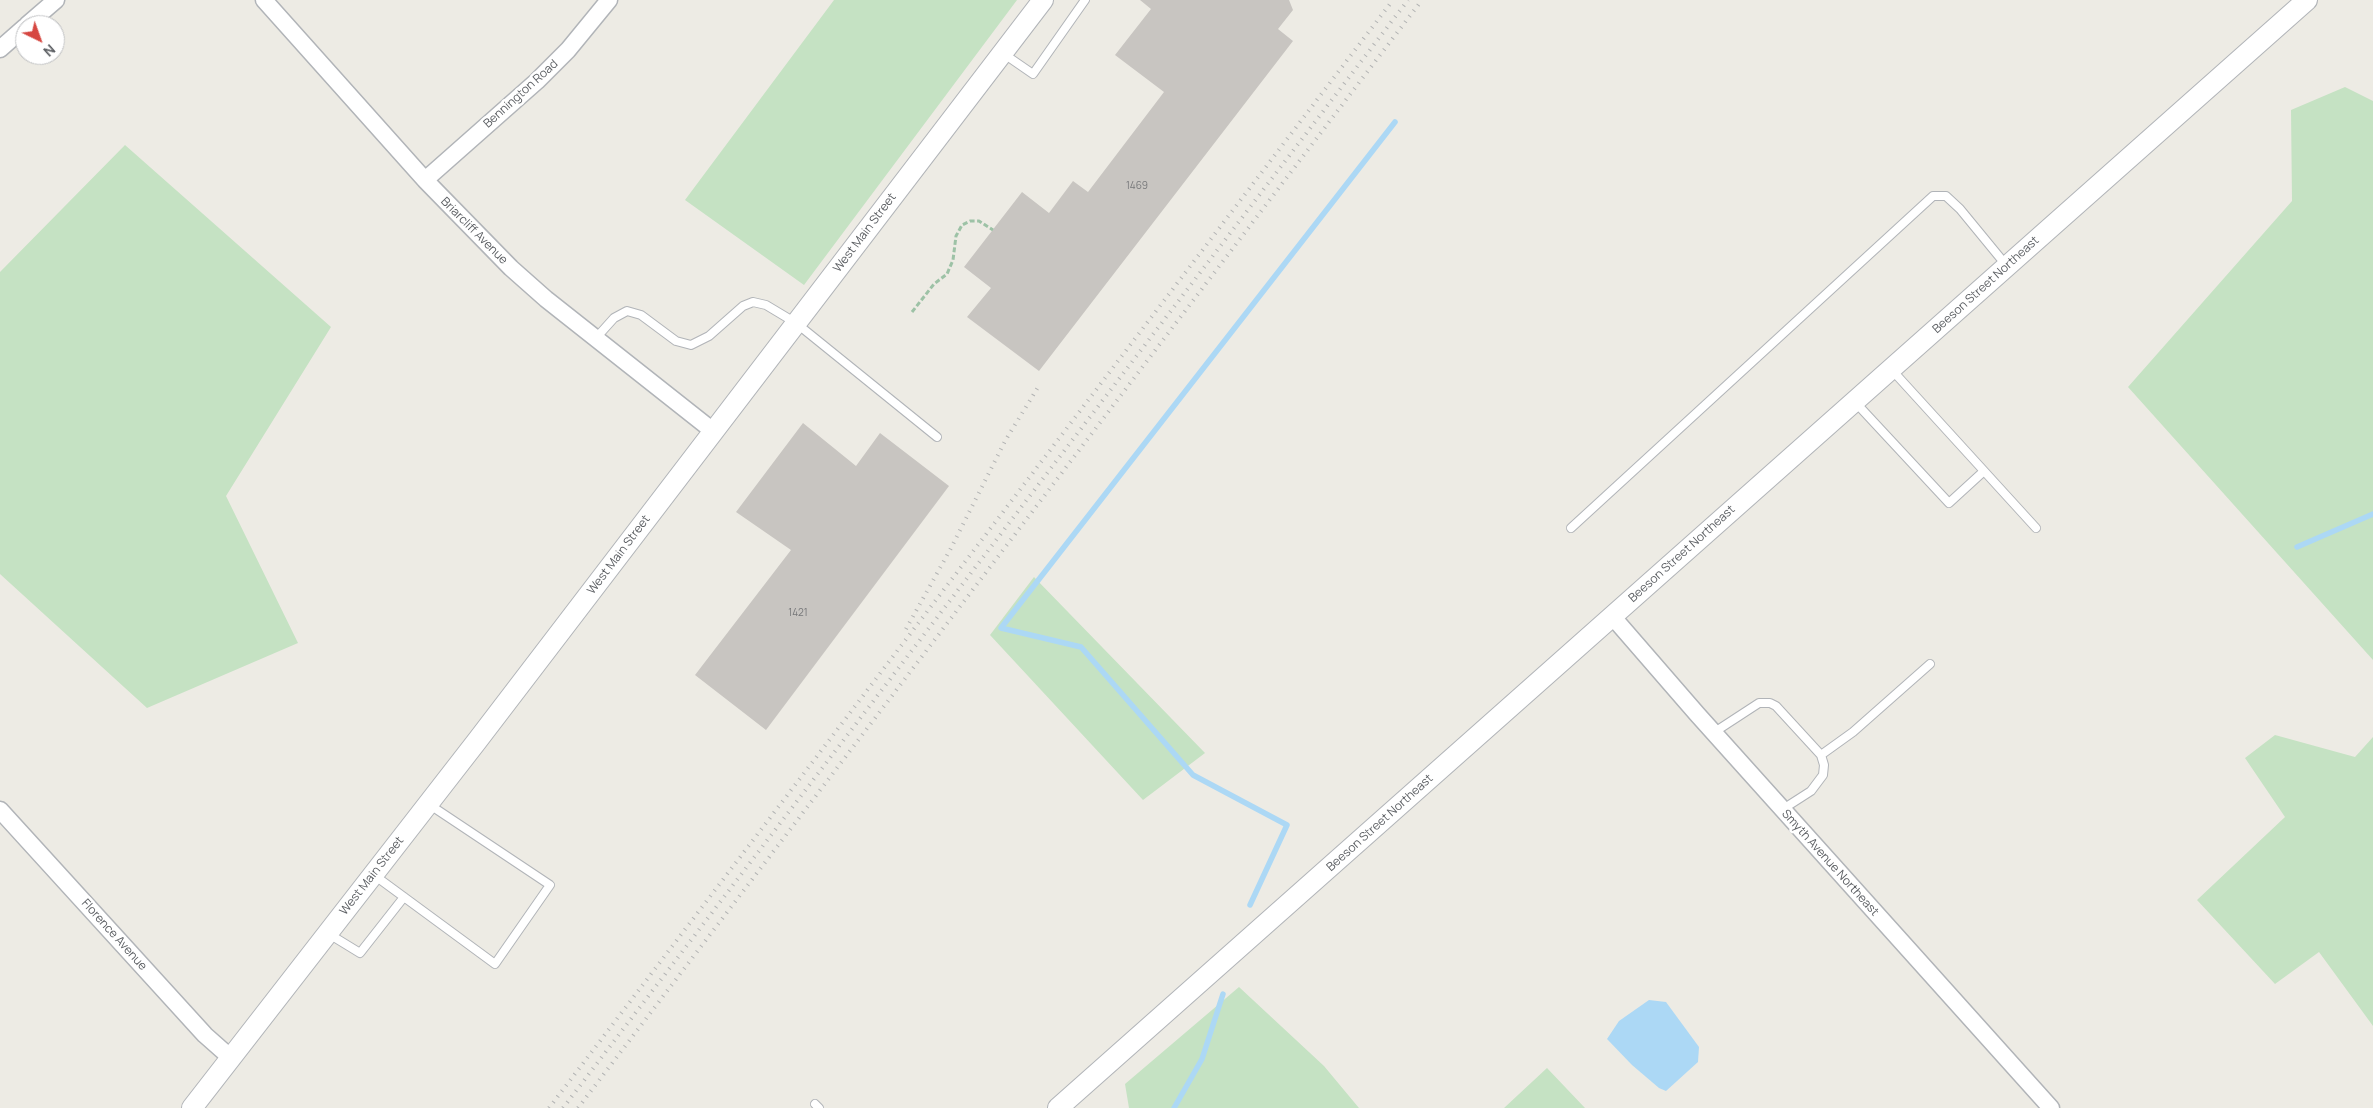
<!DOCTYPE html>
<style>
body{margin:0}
#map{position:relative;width:2373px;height:1108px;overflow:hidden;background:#edebe4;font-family:Manrope,sans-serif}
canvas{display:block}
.north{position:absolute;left:15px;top:15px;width:50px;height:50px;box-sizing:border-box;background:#fff;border:1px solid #bebfc1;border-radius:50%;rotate:138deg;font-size:14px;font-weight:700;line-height:20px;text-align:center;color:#5c5f63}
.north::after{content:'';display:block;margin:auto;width:18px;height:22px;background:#d64741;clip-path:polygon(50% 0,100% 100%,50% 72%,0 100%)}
</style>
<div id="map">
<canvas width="2373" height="1108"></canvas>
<div class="north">N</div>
</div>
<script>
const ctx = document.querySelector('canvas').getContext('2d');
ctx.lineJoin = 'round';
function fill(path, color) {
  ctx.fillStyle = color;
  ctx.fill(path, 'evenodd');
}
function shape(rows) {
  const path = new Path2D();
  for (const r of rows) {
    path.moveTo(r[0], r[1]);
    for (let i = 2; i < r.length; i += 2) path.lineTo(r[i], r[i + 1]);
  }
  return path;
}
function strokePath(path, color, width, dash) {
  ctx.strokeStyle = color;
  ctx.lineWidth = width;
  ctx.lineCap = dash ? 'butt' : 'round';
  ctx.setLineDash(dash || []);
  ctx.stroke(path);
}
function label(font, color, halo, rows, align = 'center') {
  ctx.font = font + ' Manrope,sans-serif';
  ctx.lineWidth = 5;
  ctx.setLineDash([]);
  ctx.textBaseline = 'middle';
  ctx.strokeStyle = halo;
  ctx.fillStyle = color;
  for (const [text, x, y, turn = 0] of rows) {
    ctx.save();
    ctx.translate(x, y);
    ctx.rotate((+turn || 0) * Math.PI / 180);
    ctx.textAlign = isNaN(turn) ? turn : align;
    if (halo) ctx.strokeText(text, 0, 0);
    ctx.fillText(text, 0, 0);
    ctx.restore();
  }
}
fill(shape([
 [834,0,1017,0,804,285,685,200],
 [2345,87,2373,101,2373,660,2128,387,2292,201,2291,110],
 [125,145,331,327,226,496,298,643,147,708,0,574,0,272],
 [1034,577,1205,753,1143,800,990,635],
 [2275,735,2355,757,2373,737,2373,1026,2319,952,2275,984,2197,900,2285,817,2245,758],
 [1239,987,1324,1066,1359,1108,1129,1108,1125,1084],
 [1547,1068,1585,1108,1504,1108]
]), '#c5e2c3');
fill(shape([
 [1649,1000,1666,1002,1699,1047,1698,1062,1666,1091,1659,1088,1632,1065,1607,1039,1619,1021]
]), '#acd8f5');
strokePath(shape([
 [2297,547,2373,514],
 [1250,905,1287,825,1193,775,1081,647,1001,628,1395,122],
 [1174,1108,1202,1059,1223,994]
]), '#acd8f5', 5.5);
fill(shape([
 [1140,0,1289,0,1293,10,1278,29,1293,41,1039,371,967,317,991,288,964,267,1022,192,1049,213,1073,181,1088,192,1164,92,1115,55,1151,9],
 [803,423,856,466,880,433,949,486,766,730,695,675,791,550,736,512]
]), '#c8c5c1');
const service = shape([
 [1004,54,1033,74,1085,0],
 [596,338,614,318,627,311,641,315,676,341,691,345,709,336,743,306,753,302,766,305,796,323,937,437],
 [1891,369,2036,528],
 [1856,403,1949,503,1984,471],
 [1571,528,1933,196,1946,196,1960,209,2006,265],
 [1713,733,1759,703,1770,703,1776,706,1821,755,1824,765,1823,775,1811,791,1783,809],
 [1821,755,1853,732,1930,664],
 [374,875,495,964,550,885,430,805],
 [329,934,360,953,404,897],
 [815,1104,819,1108]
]);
const minor = shape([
 [264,0,425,180,511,268,546,299,713,431],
 [27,25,56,0],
 [0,49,25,27],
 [425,180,537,81,568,50,609,0],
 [1612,616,1697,714,2051,1108],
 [0,810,205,1035,231,1058]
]);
const tertiary = shape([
 [192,1108,477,741,1043,0],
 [1058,1108,2307,0]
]);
strokePath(service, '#b1b4b8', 10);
strokePath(minor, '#b1b4b8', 19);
strokePath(tertiary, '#b1b4b8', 22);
strokePath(shape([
 [912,312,934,284,947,274,953,260,956,236,962,225,970,221,979,221,993,230]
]), '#9dc2a6', 3, [5, 2.5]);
strokePath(service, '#fff', 8);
strokePath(minor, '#fff', 16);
strokePath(tertiary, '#fff', 20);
strokePath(shape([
 [906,629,950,550,1005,441,1040,384],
 [549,1108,1393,0],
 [563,1108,1408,0],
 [578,1108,1422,0]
]), '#b2b3b3', 4, [1, 6]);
label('10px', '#77787a', null, [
 ["1469",1137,186],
 ["1421",798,613]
]);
label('12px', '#5c5f63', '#fff', [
 ["Bennington Road",521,94,-42],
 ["Briarcliff Avenue",474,231,45],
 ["West Main Street",865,233,-53],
 ["Beeson Street Northeast",1986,285,-42],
 ["Beeson Street Northeast",1682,554,-42],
 ["West Main Street",619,555,-53],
 ["Beeson Street Northeast",1380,823,-42],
 ["Smyth Avenue Northeast",1830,863,48],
 ["West Main Street",372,876,-52],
 ["Florence Avenue",114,935,48]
]);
</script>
